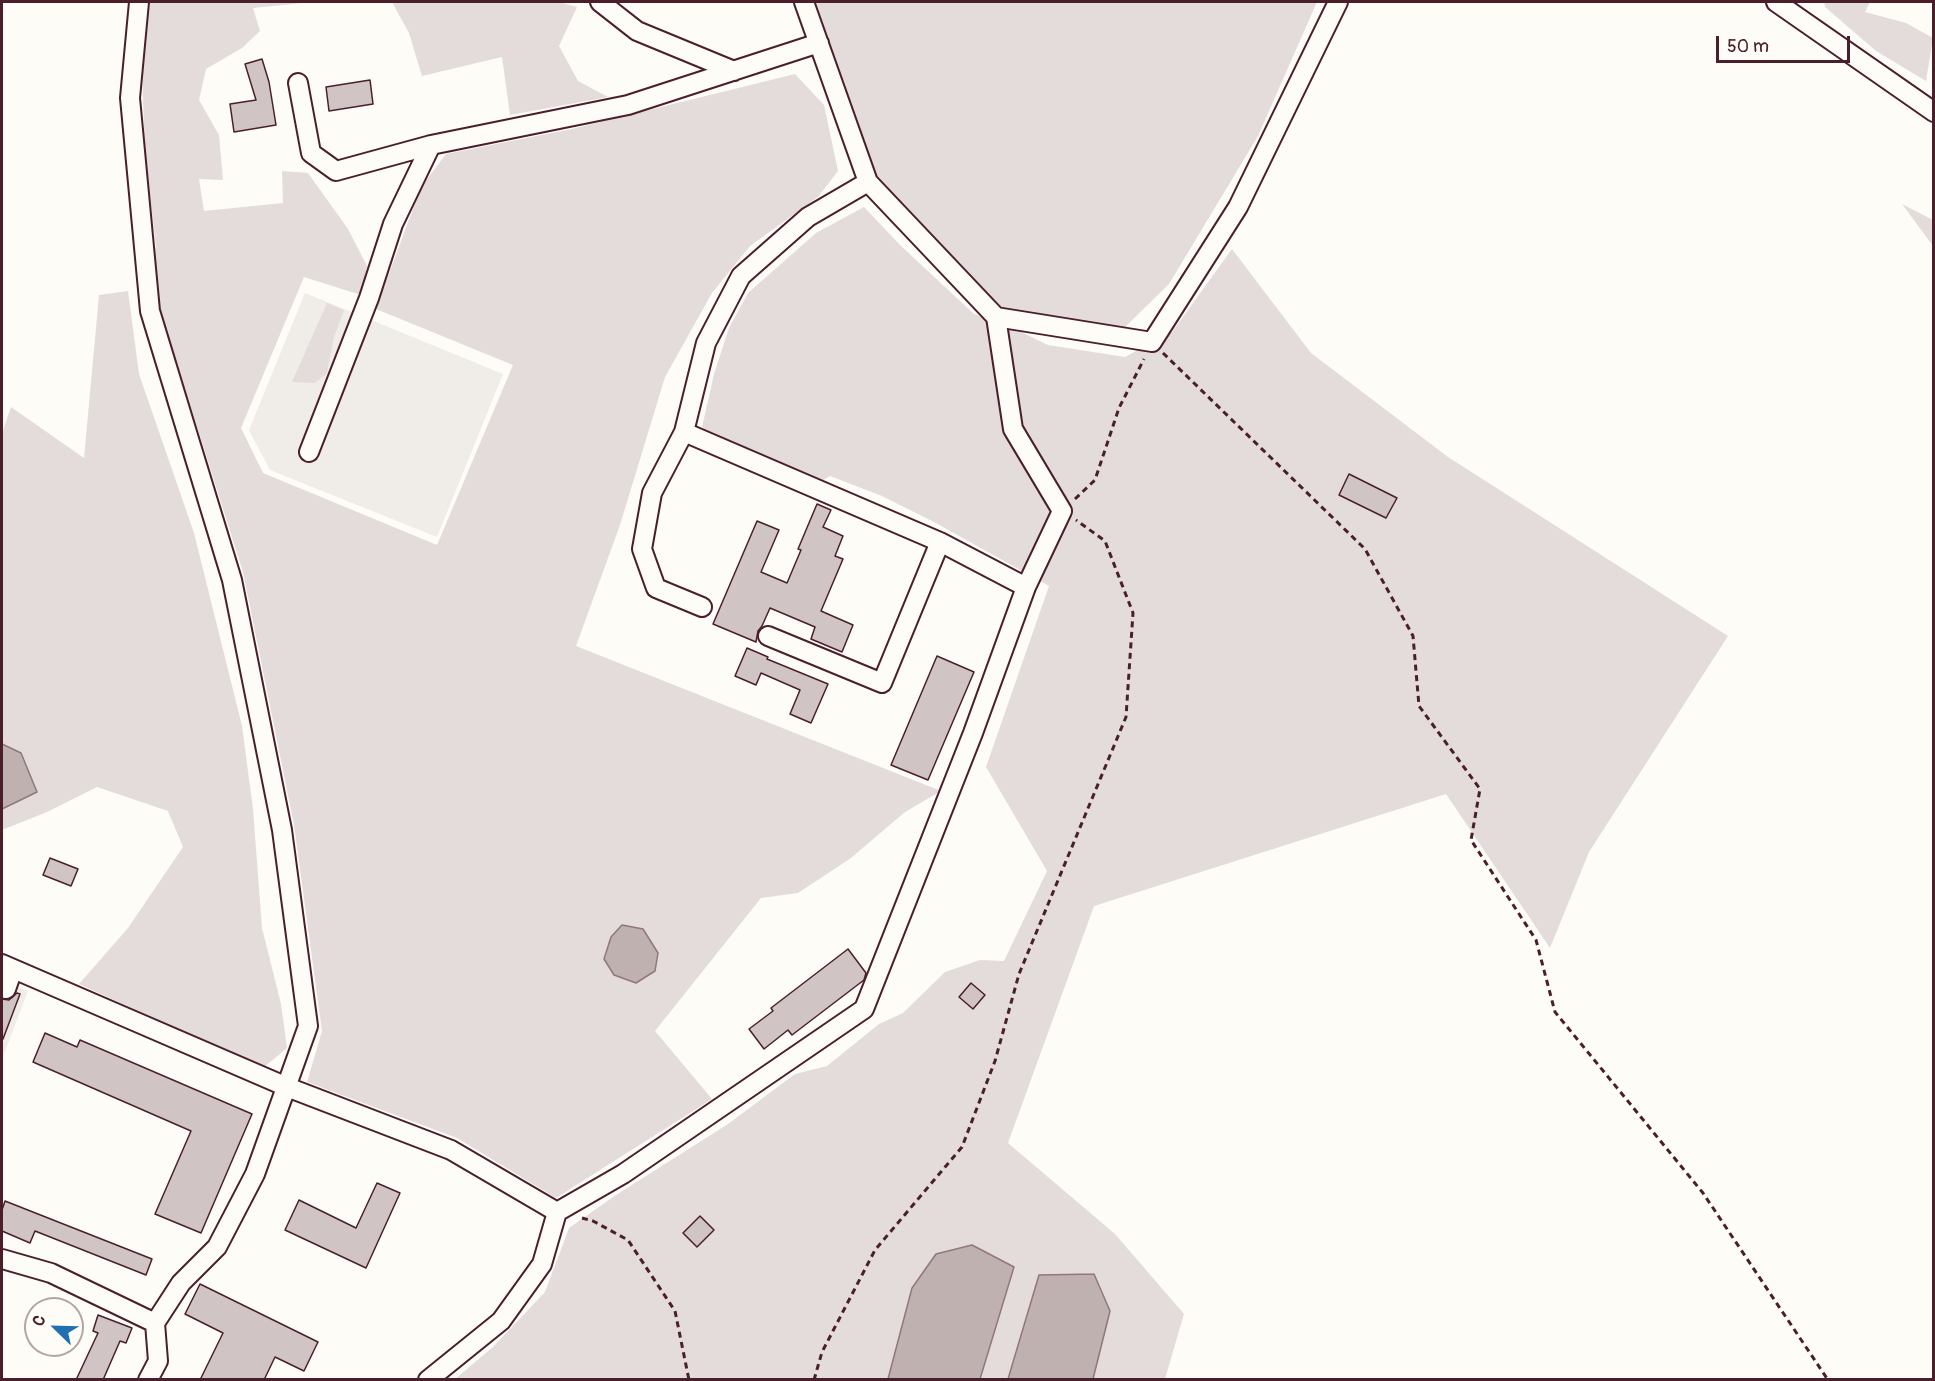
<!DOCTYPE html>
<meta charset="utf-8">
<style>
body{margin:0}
#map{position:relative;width:1935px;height:1381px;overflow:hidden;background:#fdfcf7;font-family:Pangolin,sans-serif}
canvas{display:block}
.frame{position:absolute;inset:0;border:3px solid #4a1f2b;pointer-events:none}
.north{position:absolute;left:24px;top:1297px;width:60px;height:60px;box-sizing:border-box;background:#fdfcf7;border:2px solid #b5a4a5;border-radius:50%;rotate:293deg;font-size:16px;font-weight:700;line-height:24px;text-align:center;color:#4a1f2b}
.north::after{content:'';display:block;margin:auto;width:21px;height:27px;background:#1f6fb2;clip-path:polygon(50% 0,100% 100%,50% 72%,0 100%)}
.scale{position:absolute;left:1716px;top:36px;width:134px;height:27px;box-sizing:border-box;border:3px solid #4a1f2b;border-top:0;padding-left:8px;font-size:18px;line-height:21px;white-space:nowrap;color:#4a1f2b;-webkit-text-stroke:4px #fdfcf7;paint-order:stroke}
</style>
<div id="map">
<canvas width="1935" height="1381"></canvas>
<div class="frame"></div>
<div class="north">С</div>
<div class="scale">50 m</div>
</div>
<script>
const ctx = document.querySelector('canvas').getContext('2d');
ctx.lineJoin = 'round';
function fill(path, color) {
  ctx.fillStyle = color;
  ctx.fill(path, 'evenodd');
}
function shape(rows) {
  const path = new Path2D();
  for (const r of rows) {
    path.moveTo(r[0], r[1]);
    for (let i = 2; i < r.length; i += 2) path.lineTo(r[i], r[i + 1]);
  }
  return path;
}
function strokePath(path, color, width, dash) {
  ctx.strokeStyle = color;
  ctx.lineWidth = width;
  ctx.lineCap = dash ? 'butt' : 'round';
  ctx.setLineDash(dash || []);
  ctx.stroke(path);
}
fill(shape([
 [305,293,503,374,437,537,270,470,249,430],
 [2,981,28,991,2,1059]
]), '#f0ece8');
fill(shape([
 [150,2,312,2,253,8,260,31,242,48,206,69,199,100,219,135,223,180,199,179,204,211,283,203,282,171,308,173,348,229,367,266,361,295,304,277,241,428,263,473,437,545,513,365,376,309,421,187,446,154,572,129,795,74,824,105,838,171,818,197,750,246,712,293,665,377,620,525,576,646,941,791,905,812,851,858,798,893,761,898,655,1031,712,1099,556,1198,457,1138,307,1082,322,1031,294,825,243,572,177,363,147,277,156,247,145,152,142,71],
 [392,2,559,2,577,7,559,46,578,81,608,97,510,115,502,57,422,76,409,33],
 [811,2,1317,2,1258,136,1169,284,1121,331,999,309,875,179],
 [1824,2,1870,2,1865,12,1906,23,1933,38,1926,81,1876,51,1825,7],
 [1902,204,1933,220,1933,246],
 [864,207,900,245,974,314,1019,331,1048,345,1125,357,1172,332,1232,249,1311,353,1448,457,1728,636,1589,852,1550,948,1446,794,1094,906,1008,1143,1115,1234,1184,1314,1165,1379,454,1380,494,1346,545,1292,569,1228,616,1195,728,1124,795,1074,827,1066,879,1024,903,1013,945,972,980,960,1004,961,1047,871,986,767,1049,586,934,522,882,496,830,476,820,482,729,445,702,427,714,374,729,328,748,293,816,233],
 [128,291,139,374,194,533,242,726,253,809,262,928,281,1004,287,1048,263,1068,79,984,128,928,183,847,168,811,97,787,47,812,2,830,2,433,11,407,84,458,99,295],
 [327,303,344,310,334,337,327,373,315,383,292,382]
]), '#e3dcda');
const water = shape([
 [2,744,21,753,37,792,2,809,2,744],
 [622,925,643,929,658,953,655,971,636,983,614,975,604,959,611,937,622,925],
 [972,1245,1014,1267,980,1379,888,1379,912,1288,936,1254,972,1245],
 [1094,1274,1110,1311,1093,1379,1008,1379,1039,1275,1094,1274]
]);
fill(water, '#c0b1b1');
strokePath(water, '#91777b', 1.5);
const building = shape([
 [262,59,269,82,276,125,234,132,230,104,256,100,245,64,262,59],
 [370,80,373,104,329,111,326,87,370,80],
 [1349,474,1397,498,1386,518,1339,495,1349,474],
 [817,504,831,510,823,527,843,536,835,556,843,559,821,611,853,625,842,652,811,639,815,627,770,608,762,626,758,631,756,642,713,624,757,521,779,530,761,572,787,583,801,550,798,549,817,504],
 [747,648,768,657,767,659,828,684,811,723,790,714,800,690,761,673,756,685,735,676,747,648],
 [937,656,974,672,928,780,891,765,937,656],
 [50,858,78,869,71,886,43,875,50,858],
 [848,949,866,973,864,980,792,1035,788,1030,764,1049,749,1029,773,1011,771,1008,848,949],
 [971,983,985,995,973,1009,959,997,971,983],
 [17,993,20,994,3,1039,2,1038,2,999,9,1000,17,993],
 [45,1033,77,1047,80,1040,252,1114,201,1233,155,1214,191,1131,33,1062,45,1033],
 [377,1183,400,1193,366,1268,285,1230,299,1200,356,1228,377,1183],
 [5,1201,152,1259,146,1275,35,1231,30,1243,2,1231,2,1210,5,1201],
 [700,1216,714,1230,697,1247,683,1233,700,1216],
 [200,1284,318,1342,304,1371,275,1357,264,1380,200,1380,223,1333,185,1314,200,1284],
 [98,1315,132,1328,126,1343,120,1341,103,1380,76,1380,98,1333,93,1331,98,1315]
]);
fill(building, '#d0c5c4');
strokePath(building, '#4a1f2b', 1.5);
const minor = shape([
 [139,2,130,98,150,311,232,580,282,830,308,1026,255,1174,217,1247,181,1283,155,1323,158,1361,148,1380],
 [600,2,637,31,734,71],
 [804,2,868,182,996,317,1152,342,1238,207,1338,2],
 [1776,2,1934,112],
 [298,83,311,153,336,171,431,145,628,105,819,43],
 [684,432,940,542,1026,587],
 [309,452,369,298,393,224,431,145],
 [702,607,656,588,642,549,652,493,684,432,706,343,741,276,808,217,868,182],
 [768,636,882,683,940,542],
 [2,964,287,1087,451,1150,557,1212,623,1174,864,1009,973,733,1026,587,1062,511,1013,429,996,317],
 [6,989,13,969],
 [2,1259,51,1273,155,1323],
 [428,1380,501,1321,542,1264,557,1212]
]);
strokePath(minor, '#4a1f2b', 22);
strokePath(shape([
 [1163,353,1365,549,1413,636,1419,706,1480,789,1471,840,1536,940,1555,1012,1703,1193,1828,1380],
 [1075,499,1095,480,1119,408,1144,359],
 [582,1218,593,1221,628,1240,675,1311,689,1380],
 [814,1380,822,1352,875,1250,962,1147,995,1061,1019,974,1126,717,1133,613,1105,541,1076,520]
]), '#4a1f2b', 3, [6, 4.5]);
strokePath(minor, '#fdfcf7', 18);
</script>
